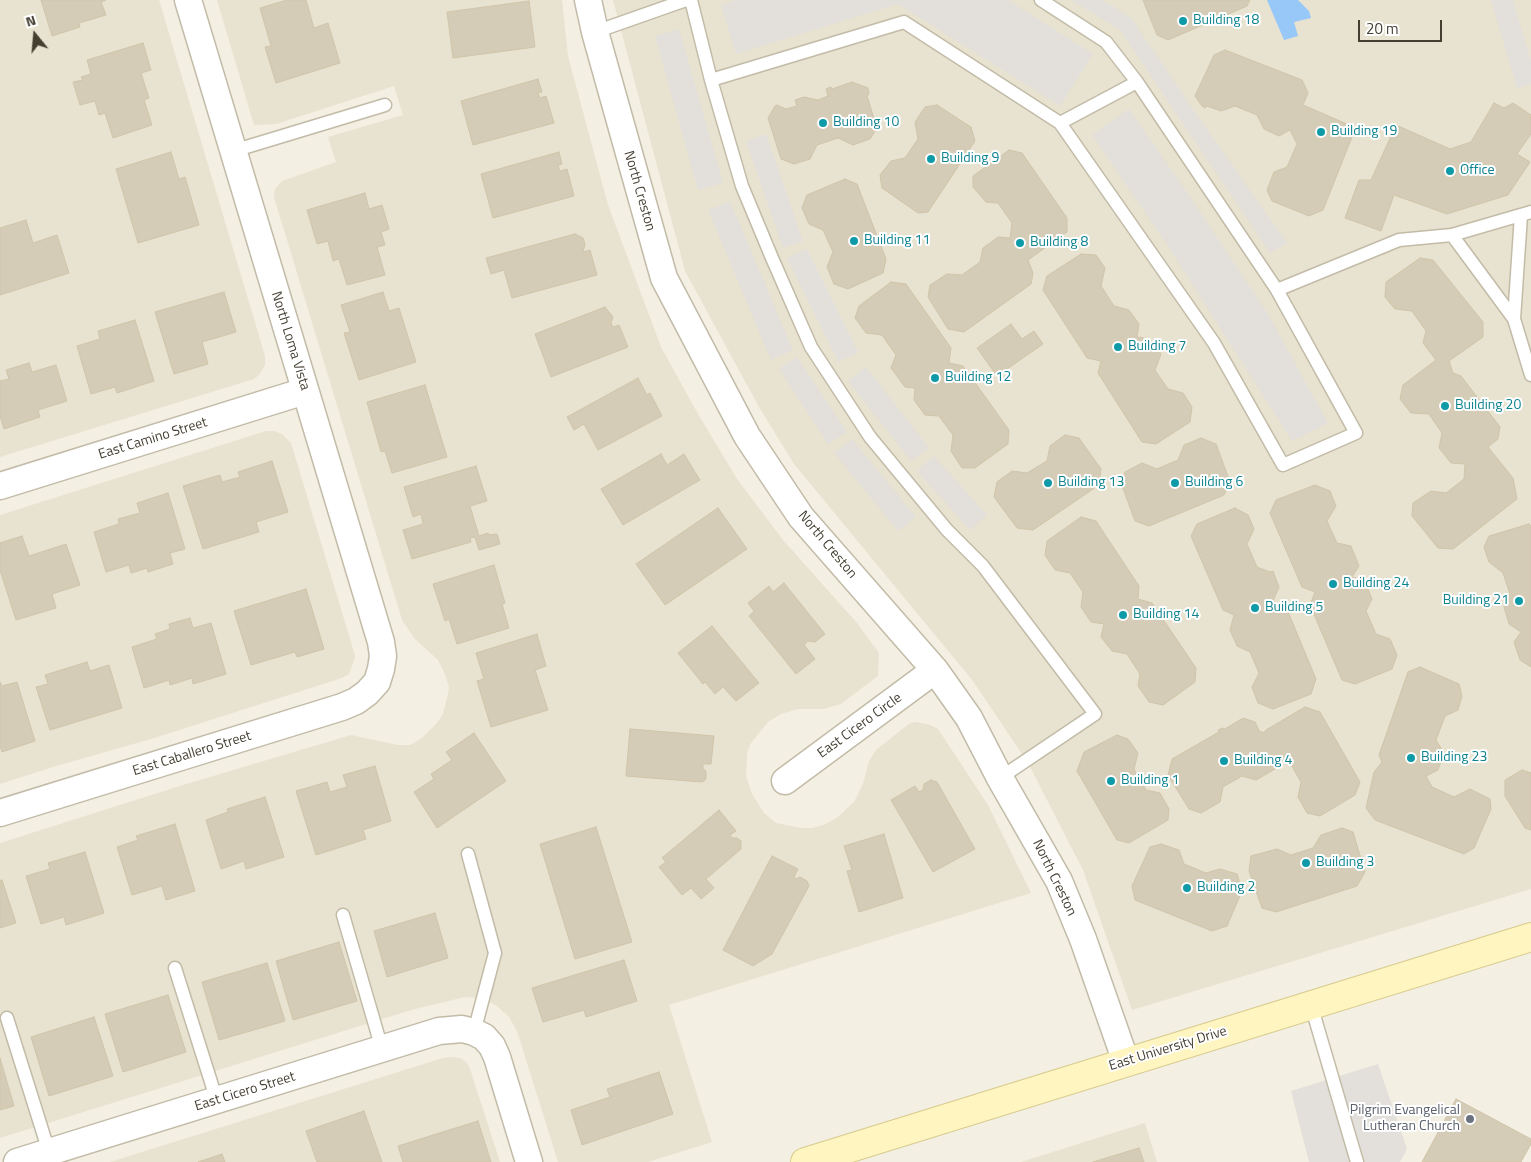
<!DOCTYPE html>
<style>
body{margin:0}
#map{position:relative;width:1531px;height:1162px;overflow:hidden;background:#f3efe2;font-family:"Titillium Web",sans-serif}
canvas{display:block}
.north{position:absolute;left:10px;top:10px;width:50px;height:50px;-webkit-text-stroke:4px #fff;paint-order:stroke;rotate:343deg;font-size:14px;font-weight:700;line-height:20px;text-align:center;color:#453f32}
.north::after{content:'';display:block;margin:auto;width:18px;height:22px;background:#453f32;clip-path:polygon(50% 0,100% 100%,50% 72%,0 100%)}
.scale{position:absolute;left:1358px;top:20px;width:84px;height:22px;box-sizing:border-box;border:2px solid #453f32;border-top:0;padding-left:6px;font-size:15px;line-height:18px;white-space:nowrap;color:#453f32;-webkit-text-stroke:4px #fff;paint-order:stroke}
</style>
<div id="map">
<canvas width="1531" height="1162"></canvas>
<div class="north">N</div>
<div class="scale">20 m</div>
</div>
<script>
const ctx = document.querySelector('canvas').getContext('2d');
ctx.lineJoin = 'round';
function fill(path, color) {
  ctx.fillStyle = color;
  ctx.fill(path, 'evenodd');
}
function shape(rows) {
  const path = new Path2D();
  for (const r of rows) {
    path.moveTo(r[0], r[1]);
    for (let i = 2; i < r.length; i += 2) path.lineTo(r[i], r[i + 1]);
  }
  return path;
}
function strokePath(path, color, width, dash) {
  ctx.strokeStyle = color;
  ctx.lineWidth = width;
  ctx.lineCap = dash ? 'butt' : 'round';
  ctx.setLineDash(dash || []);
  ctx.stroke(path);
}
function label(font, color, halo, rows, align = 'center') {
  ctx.font = font + ' "Titillium Web",sans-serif';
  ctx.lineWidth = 4;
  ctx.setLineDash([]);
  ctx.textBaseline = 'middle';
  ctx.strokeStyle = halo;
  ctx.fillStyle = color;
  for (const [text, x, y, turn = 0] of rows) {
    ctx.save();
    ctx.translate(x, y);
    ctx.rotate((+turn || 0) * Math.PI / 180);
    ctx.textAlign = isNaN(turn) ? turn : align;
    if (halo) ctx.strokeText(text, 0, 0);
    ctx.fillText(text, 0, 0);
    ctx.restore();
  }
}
fill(shape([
 [0,0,159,0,265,356,265,365,259,375,254,379,0,457],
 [217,0,562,0,568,56,608,205,661,347,698,414,737,479,783,540,857,623,879,653,878,676,841,704,823,709,798,709,781,714,768,722,751,743,747,753,746,776,752,794,764,813,776,823,801,828,812,828,826,824,838,817,854,802,863,784,869,761,876,750,910,723,917,722,930,725,938,729,988,805,1031,893,669,1005,712,1142,648,1162,558,1162,517,1031,509,1017,496,1005,481,998,465,997,411,1010,0,1138,0,843,183,785,351,735,398,745,410,745,422,738,437,723,443,714,448,694,449,687,445,674,438,660,414,638,402,620,274,197,275,189,282,181,336,162,328,137,403,115,394,86,276,124,254,125],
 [613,0,1531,0,1531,889,1132,1010,1083,870,1028,763,973,681,794,464,759,407,685,271],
 [266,431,274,431,282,434,291,443,353,649,355,657,349,674,342,678,151,739,53,767,0,784,0,515],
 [451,1057,460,1058,467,1063,470,1069,500,1162,110,1162,443,1058],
 [1145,1123,1157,1162,1021,1162]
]), '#e8e2d0');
fill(shape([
 [736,0,1008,0,1093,54,1060,106,898,4,736,54,721,5],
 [1071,0,1103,0,1131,18,1197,115,1287,243,1270,253,1120,30],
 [1491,0,1513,0,1531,61,1531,84,1517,88],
 [679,29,723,183,698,190,655,36],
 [1129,109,1193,201,1268,314,1328,423,1292,441,1168,246,1092,135],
 [766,134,803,241,783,248,746,141],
 [730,201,793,350,771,360,708,210],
 [807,249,858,352,838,362,787,258],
 [797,357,847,432,828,444,779,369],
 [866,367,929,448,911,461,848,381],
 [852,439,916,517,898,531,834,453],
 [934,456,987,515,970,530,917,471],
 [1378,1064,1407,1149,1400,1162,1309,1162,1291,1091]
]), '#e3e0db');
fill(shape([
 [1267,0,1298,0,1309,11,1311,18,1294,22,1298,36,1284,40]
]), '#97c8f7');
const building = shape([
 [41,0,106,0,101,2,106,15,79,23,80,27,52,36,41,0],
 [287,0,306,0,314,28,328,23,340,63,276,83,265,47,271,46,260,8,287,0],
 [1143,0,1250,0,1247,6,1168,40,1157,35,1143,0],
 [529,1,535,47,453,58,447,12,529,1],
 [143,43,151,70,141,73,149,98,144,100,152,125,113,138,105,113,99,115,95,101,80,105,73,82,83,80,81,77,91,74,87,60,143,43],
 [1225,50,1302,80,1308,93,1303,105,1347,124,1352,134,1352,137,1323,210,1309,216,1272,201,1267,190,1274,172,1287,167,1297,144,1290,130,1279,136,1264,129,1257,115,1235,106,1221,111,1207,106,1205,108,1202,106,1195,96,1214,55,1225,50],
 [538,79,542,92,538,93,540,98,546,96,554,123,473,145,461,101,538,79],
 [852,82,868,88,869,94,867,96,877,128,870,139,853,145,838,138,817,145,810,159,794,164,781,159,768,118,775,106,777,105,786,109,797,106,795,100,804,97,818,100,828,96,826,89,831,87,832,89,852,82],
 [1494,103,1504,108,1513,103,1531,115,1531,134,1517,154,1530,162,1508,195,1447,214,1394,195,1381,231,1345,218,1359,180,1371,180,1396,125,1450,149,1471,142,1494,103],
 [937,105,971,127,975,141,928,212,918,213,882,188,880,175,891,161,905,158,918,139,915,122,925,107,937,105],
 [1009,150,1022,153,1067,218,1067,232,1028,260,1033,273,1031,284,964,332,948,329,928,297,930,285,947,274,962,275,980,262,983,248,998,237,1010,238,1012,223,998,203,986,202,973,187,973,176,1009,150],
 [171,152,179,179,185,177,199,225,138,243,116,169,171,152],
 [559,152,562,164,558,165,560,171,567,169,574,196,493,218,481,174,559,152],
 [845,179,857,184,886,259,883,273,848,289,834,284,827,267,833,252,823,230,809,224,802,208,807,195,845,179],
 [365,193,369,209,382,205,389,229,381,232,385,245,377,247,385,275,347,285,339,259,333,261,328,241,317,244,307,210,365,193],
 [26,220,33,243,57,235,69,273,0,295,0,228,26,220],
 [575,234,583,238,585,244,583,252,590,250,597,275,512,298,504,270,491,274,486,258,575,234],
 [1081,254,1096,255,1105,268,1101,286,1114,306,1129,310,1139,324,1137,337,1150,339,1161,354,1155,370,1168,389,1183,393,1192,407,1190,422,1156,444,1142,442,1098,373,1101,361,1087,358,1043,290,1047,276,1081,254],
 [1420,258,1433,260,1483,322,1483,337,1449,361,1453,373,1461,376,1500,427,1498,439,1488,447,1513,478,1517,499,1453,549,1438,548,1412,516,1413,503,1431,491,1446,493,1464,479,1465,464,1451,463,1439,448,1442,433,1429,414,1411,413,1400,399,1403,385,1436,360,1423,343,1426,331,1412,311,1395,309,1385,297,1386,282,1420,258],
 [891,282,906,284,951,348,949,363,963,366,1009,430,1008,444,975,468,962,468,951,451,953,435,939,416,925,415,914,400,915,388,905,387,891,368,896,355,882,335,866,333,855,318,859,306,891,282],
 [224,292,236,332,202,342,208,364,174,374,155,312,224,292],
 [383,292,389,311,399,308,416,362,359,380,344,333,350,332,341,305,383,292],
 [605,307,613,317,611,323,613,327,619,325,628,347,551,377,535,334,605,307],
 [135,320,154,381,117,393,115,387,91,394,77,346,100,339,98,331,135,320],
 [1011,324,1022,339,1034,331,1043,344,997,376,977,348,1011,324],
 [29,363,32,372,56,365,67,401,38,410,40,417,4,429,0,416,0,381,9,379,6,370,29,363],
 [638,378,647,395,650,393,662,416,598,450,584,424,574,430,567,417,638,378],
 [425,385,447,457,392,473,385,451,381,452,367,402,425,385],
 [1065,435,1079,438,1101,469,1099,485,1033,530,1017,528,994,497,997,482,1012,471,1027,473,1047,461,1050,446,1065,435],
 [1201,438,1216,444,1230,482,1224,495,1149,526,1135,521,1121,483,1125,472,1142,463,1157,469,1178,460,1184,445,1201,438],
 [661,454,667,465,684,454,700,480,623,525,601,489,661,454],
 [272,461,288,512,256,522,259,532,203,549,183,486,220,475,222,482,240,477,238,472,272,461],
 [476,466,487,501,470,506,479,536,488,533,489,535,497,534,500,544,479,550,475,537,470,538,471,542,412,559,403,530,423,524,421,514,413,517,404,487,476,466],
 [1315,485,1330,491,1336,506,1327,521,1337,543,1351,546,1359,566,1352,577,1364,580,1372,599,1366,611,1376,634,1390,639,1397,655,1392,669,1355,684,1342,680,1310,605,1315,592,1302,587,1270,513,1276,500,1315,485],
 [168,493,185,549,170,553,173,564,148,572,147,568,131,573,129,565,106,572,94,532,119,524,118,519,140,513,137,503,168,493],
 [718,508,747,549,665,605,636,564,718,508],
 [1235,508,1248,515,1254,529,1247,544,1257,567,1270,572,1273,571,1279,587,1273,601,1286,607,1316,679,1311,694,1273,709,1258,703,1252,687,1259,673,1250,652,1237,646,1230,630,1234,615,1223,610,1191,536,1197,524,1235,508],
 [1081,517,1096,521,1139,586,1138,599,1152,603,1196,668,1195,682,1163,705,1149,702,1138,686,1140,674,1127,654,1112,651,1101,637,1104,624,1091,622,1081,607,1083,592,1070,573,1055,570,1045,555,1047,541,1081,517],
 [1529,524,1531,526,1531,667,1520,660,1514,642,1521,632,1509,624,1504,607,1510,594,1503,573,1489,562,1484,547,1489,536,1529,524],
 [22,536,29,556,66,544,80,585,52,594,56,608,16,620,0,570,0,543,22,536],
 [494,565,505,603,502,604,509,628,457,644,449,619,445,621,433,584,494,565],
 [784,583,825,634,815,642,808,641,804,645,815,659,796,674,749,616,754,611,748,603,769,586,773,592,784,583],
 [306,589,324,649,297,657,295,652,251,665,234,611,306,589],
 [190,618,193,628,211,623,226,674,193,684,192,678,170,685,169,680,144,688,132,647,157,639,155,634,170,629,169,624,190,618],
 [712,626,759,683,736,701,723,687,715,694,705,682,703,684,678,653,712,626],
 [537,634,546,666,535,670,548,710,491,727,477,681,484,679,476,653,537,634],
 [87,662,90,671,109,665,122,708,50,730,36,687,48,684,45,675,87,662],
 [1420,667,1459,684,1462,696,1458,710,1445,716,1436,740,1444,753,1438,770,1426,776,1432,787,1454,797,1470,789,1490,799,1491,809,1474,848,1464,854,1375,820,1366,808,1374,772,1382,762,1379,755,1408,672,1420,667],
 [0,682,2,686,17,682,35,741,2,752,0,746,0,682],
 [1305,707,1320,712,1360,782,1355,795,1320,816,1307,813,1298,797,1301,782,1290,763,1277,759,1275,769,1256,780,1242,776,1223,787,1220,802,1201,813,1189,809,1168,775,1172,759,1219,732,1218,730,1223,728,1225,729,1243,718,1255,722,1259,731,1264,733,1266,730,1305,707],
 [630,729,714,736,711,764,703,764,703,769,706,771,706,779,702,782,626,776,630,729],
 [474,733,506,781,437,828,414,792,434,779,431,774,452,760,446,752,474,733],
 [1117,735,1128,739,1138,753,1134,769,1146,790,1160,793,1169,809,1168,820,1129,843,1117,840,1077,771,1084,752,1117,735],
 [375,766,391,821,363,830,366,839,316,855,296,791,327,782,330,792,347,787,343,775,375,766],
 [1522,770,1531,773,1531,830,1525,828,1505,796,1505,780,1522,770],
 [931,780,937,782,975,849,933,872,891,800,915,786,919,792,923,790,924,784,931,780],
 [265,797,284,857,246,869,244,861,221,869,206,820,228,812,227,809,265,797],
 [719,810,736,831,730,835,732,838,737,838,741,841,741,849,706,879,714,888,701,899,691,888,682,895,659,867,666,862,662,858,719,810],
 [175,824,195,891,166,900,162,886,132,895,117,847,138,840,136,836,175,824],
 [596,827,632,942,575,959,540,844,596,827],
 [1342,828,1353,832,1365,872,1357,886,1276,912,1262,908,1249,871,1251,856,1277,849,1291,855,1313,848,1321,835,1342,828],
 [884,834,903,898,859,912,847,871,852,870,844,846,884,834],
 [1161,844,1179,850,1184,864,1206,873,1220,869,1237,874,1242,891,1227,926,1212,931,1135,900,1132,886,1150,847,1161,844],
 [85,852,104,913,66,925,64,917,41,924,26,876,50,869,48,863,85,852],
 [772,856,798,869,794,877,796,879,800,877,807,881,809,886,772,954,753,966,723,950,772,856],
 [2,880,16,923,0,928,0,881,2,880],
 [435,913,448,958,387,977,374,931,435,913],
 [339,942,357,1001,293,1020,276,961,339,942],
 [624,960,637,1001,586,1017,584,1010,543,1022,532,988,624,960],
 [267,963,285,1021,219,1040,202,982,267,963],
 [168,995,186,1052,123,1072,105,1014,168,995],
 [94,1017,113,1076,49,1096,31,1037,94,1017],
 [0,1058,14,1106,0,1110,0,1058],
 [659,1072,673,1114,582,1145,571,1110,610,1097,607,1089,659,1072],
 [1456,1099,1531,1139,1531,1144,1521,1162,1422,1162,1456,1099],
 [364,1111,382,1162,317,1162,306,1131,364,1111],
 [478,1121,491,1162,403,1162,398,1146,478,1121],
 [1139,1148,1144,1162,1093,1162,1139,1148],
 [222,1154,225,1162,198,1162,222,1154]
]);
fill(building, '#d5ccb7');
strokePath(building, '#d1c5a9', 1);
const lane = shape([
 [691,0,711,80,742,186,772,258,811,347,870,437,947,530,983,566,1095,714,1000,778],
 [595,32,686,0],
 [711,80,904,22,1060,123,1214,343,1283,465,1356,433,1277,290,1137,82,1106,42,1041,0],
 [1060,123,1137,82],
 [233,151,385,105],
 [1452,235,1514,319,1531,375],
 [1277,290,1399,240,1452,235,1531,212],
 [1514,319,1521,215],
 [468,854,495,953,474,1032],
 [343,915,382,1049],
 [175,968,217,1101],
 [1311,1005,1357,1162],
 [7,1018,49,1152]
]);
const street = shape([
 [588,0,595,32,664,278,747,436,801,517,935,670,969,718,1000,778,1059,881,1083,939,1126,1062],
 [0,486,305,391],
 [785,781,935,670],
 [0,813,342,707,356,701,367,693,377,682,381,669,383,656,381,642,188,0],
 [17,1162,439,1031,462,1029,474,1032,484,1037,492,1046,497,1057,529,1162]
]);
const secondary = shape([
 [805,1162,1531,937]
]);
strokePath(lane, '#c2bba7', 15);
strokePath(street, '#c2bba7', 29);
strokePath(secondary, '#d7ca8d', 30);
strokePath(lane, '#fff', 12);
strokePath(street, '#fff', 26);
strokePath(secondary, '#fff5c0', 28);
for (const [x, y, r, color] of [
 [1183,21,5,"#0f9aa8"],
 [823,123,5,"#0f9aa8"],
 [1321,132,5,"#0f9aa8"],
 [931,159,5,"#0f9aa8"],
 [1450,171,5,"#0f9aa8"],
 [854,241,5,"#0f9aa8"],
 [1020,243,5,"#0f9aa8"],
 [1118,347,5,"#0f9aa8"],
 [935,378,5,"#0f9aa8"],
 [1445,406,5,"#0f9aa8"],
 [1048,483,5,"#0f9aa8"],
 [1175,483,5,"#0f9aa8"],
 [1333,584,5,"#0f9aa8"],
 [1519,601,5,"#0f9aa8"],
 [1255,608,5,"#0f9aa8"],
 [1123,615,5,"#0f9aa8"],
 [1411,758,5,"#0f9aa8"],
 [1224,761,5,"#0f9aa8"],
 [1111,781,5,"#0f9aa8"],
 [1306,863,5,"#0f9aa8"],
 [1187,888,5,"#0f9aa8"],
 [1470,1119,5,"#6b7280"]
]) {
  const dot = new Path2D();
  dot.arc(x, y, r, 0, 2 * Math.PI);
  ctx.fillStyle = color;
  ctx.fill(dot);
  strokePath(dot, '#fff', 2);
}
label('14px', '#0d838f', '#fff', [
 ["Building 18",1193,21],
 ["Building 10",833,123],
 ["Building 19",1331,132],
 ["Building 9",941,159],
 ["Office",1460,171],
 ["Building 11",864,241],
 ["Building 8",1030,243],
 ["Building 7",1128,347],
 ["Building 12",945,378],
 ["Building 20",1455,406],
 ["Building 13",1058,483],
 ["Building 6",1185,483],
 ["Building 24",1343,584],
 ["Building 21",1509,601,"right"],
 ["Building 5",1265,608],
 ["Building 14",1133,615],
 ["Building 23",1421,758],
 ["Building 4",1234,761],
 ["Building 1",1121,781],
 ["Building 3",1316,863],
 ["Building 2",1197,888]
], 'left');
label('14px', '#453f32', '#fff', [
 ["North Creston",639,191,74],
 ["North Loma Vista",290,341,73],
 ["East Camino Street",153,439,-17],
 ["North Creston",827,545,50],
 ["East Cicero Circle",860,726,-36],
 ["East Caballero Street",192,754,-17],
 ["North Creston",1054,878,64],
 ["East University Drive",1168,1049,-17],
 ["East Cicero Street",245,1092,-17]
]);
label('14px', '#5b616d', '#fff', [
 ["Pilgrim Evangelical",1460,1111],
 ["Lutheran Church",1460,1127]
], 'right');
</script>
